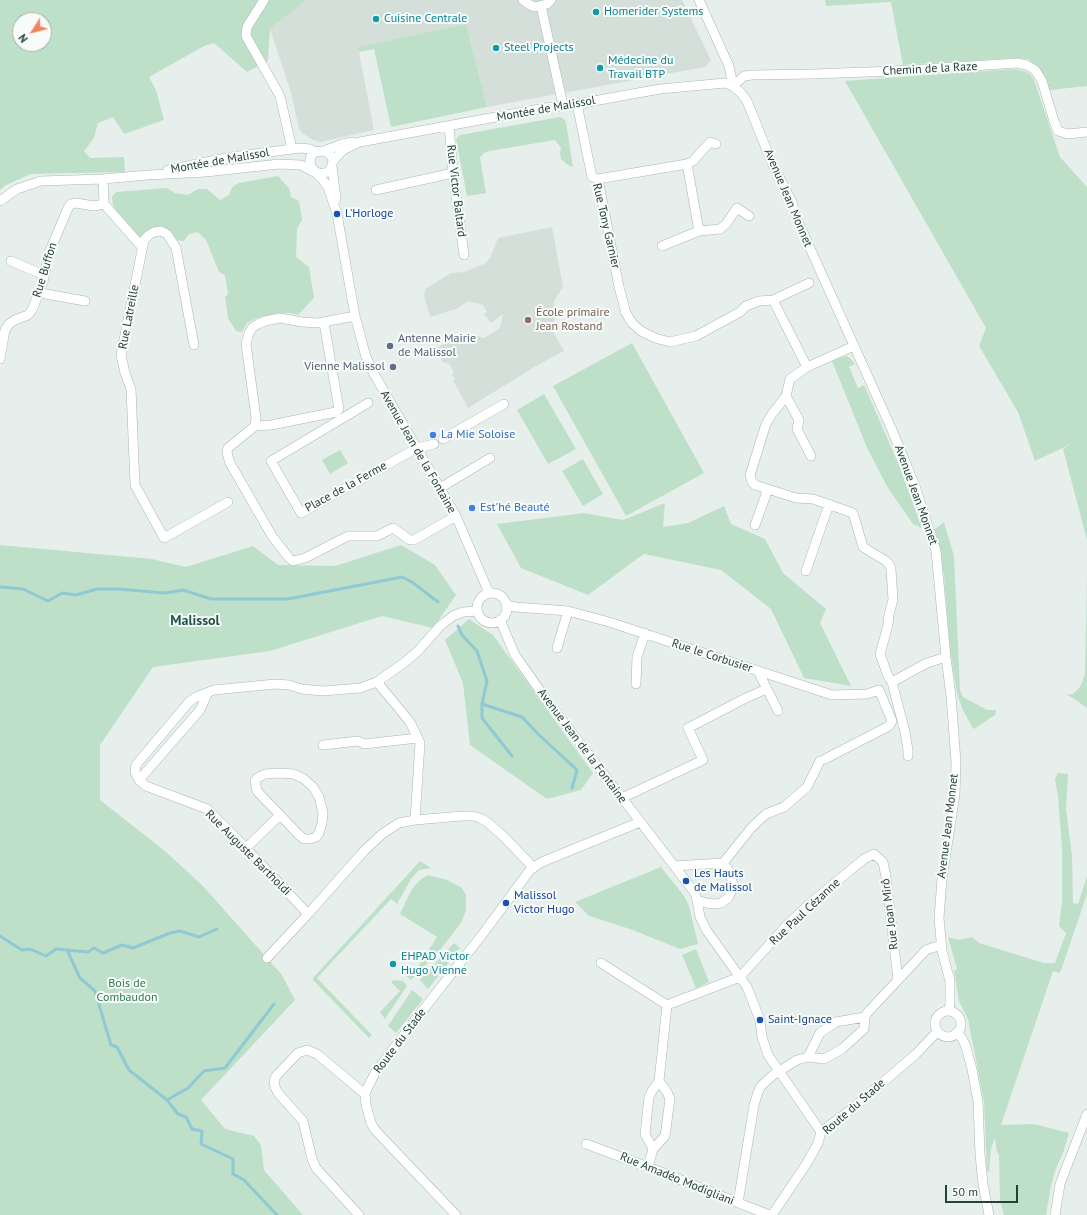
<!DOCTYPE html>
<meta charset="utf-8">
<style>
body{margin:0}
#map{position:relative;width:1087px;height:1215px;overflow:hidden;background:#e6efeb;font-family:"PT Sans",sans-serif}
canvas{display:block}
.north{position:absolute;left:12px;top:12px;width:40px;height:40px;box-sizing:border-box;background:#f7fbf9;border:1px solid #a3b1ad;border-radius:50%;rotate:234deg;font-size:11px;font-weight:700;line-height:16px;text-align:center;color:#24423a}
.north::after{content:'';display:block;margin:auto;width:14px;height:18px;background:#f4845f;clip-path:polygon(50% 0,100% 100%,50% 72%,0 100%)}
.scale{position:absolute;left:945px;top:1185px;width:73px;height:18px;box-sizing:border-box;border:2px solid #24423a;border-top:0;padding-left:5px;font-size:12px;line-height:14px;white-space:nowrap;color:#24423a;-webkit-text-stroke:3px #f7fbf9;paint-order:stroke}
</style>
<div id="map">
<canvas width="1087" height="1215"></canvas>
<div class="north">N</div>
<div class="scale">50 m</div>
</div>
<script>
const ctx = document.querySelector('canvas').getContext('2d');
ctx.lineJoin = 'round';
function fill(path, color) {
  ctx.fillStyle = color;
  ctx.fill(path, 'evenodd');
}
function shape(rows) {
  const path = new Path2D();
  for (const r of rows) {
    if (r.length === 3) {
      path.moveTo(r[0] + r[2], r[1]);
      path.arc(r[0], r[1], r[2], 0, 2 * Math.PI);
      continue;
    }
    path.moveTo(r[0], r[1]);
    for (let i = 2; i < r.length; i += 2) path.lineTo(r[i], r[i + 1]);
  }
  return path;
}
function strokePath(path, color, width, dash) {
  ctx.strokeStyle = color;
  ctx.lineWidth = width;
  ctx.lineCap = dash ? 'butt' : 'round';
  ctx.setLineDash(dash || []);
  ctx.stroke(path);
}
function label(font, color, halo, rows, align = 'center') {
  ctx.font = font + ' "PT Sans",sans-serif';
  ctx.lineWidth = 4;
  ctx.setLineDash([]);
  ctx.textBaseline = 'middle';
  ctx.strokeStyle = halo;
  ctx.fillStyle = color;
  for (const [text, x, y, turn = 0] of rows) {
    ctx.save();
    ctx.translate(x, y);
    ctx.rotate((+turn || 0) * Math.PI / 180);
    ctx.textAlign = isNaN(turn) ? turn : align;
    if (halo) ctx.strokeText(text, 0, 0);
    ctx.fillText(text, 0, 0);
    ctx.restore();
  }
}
fill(shape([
 [307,0,682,0,711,60,705,67,487,107,466,24,358,47,374,130,320,142,313,140,302,133,299,129,291,92,270,29],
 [552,227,563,287,554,301,555,325,551,328,564,351,536,366,468,408,453,380,455,379,452,375,454,371,449,364,443,362,435,349,449,341,447,339,452,336,456,342,470,340,477,336,484,338,500,328,503,314,491,323,484,314,487,312,483,305,469,301,456,309,430,317,424,296,425,289,451,273,464,272,486,263,490,258,498,238]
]), '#d4dfda');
fill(shape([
 [0,0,307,0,270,29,268,61,247,72,214,43,204,46,149,77,156,90,164,120,124,134,113,117,98,123,94,138,84,151,90,158,124,157,125,172,31,174,6,185,0,190],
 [20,20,44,20,44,44,20,44],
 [825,0,1087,0,1087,86,1050,90,1042,73,1036,65,1028,59,1015,58,903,65,891,2,826,6],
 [466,24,487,107,391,127,374,49,359,52,357,47],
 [1013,69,1024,71,1030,74,1034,80,1060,157,1087,187,1087,540,1063,449,1071,444,1035,461,1018,412,979,346,986,328,845,81],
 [560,117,563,118,566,122,573,167,568,165,561,159,560,153,561,148,555,140,489,151,484,153,480,158,486,193,467,196,456,139,460,135],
 [278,176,289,188,291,197,299,201,302,220,297,229,296,257,309,267,314,298,298,315,290,313,278,313,255,319,247,323,242,332,236,331,228,318,225,297,228,294,225,275,219,272,206,240,198,232,189,234,184,241,174,240,149,230,140,238,117,212,113,205,112,197,116,192,167,188,175,193,188,195,198,189,207,189,220,200,229,195,232,188,238,183],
 [632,343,704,473,626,516,553,386],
 [847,356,851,359,855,364,849,367,858,388,864,385,899,465,922,528,913,524,888,488,868,450,832,361,843,357],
 [544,394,576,449,548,464,517,410],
 [340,450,348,463,330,474,322,460],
 [583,459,603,494,583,506,562,471],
 [665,503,663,527,688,523,724,506,731,524,765,539,783,573,826,609,820,623,851,686,804,678,771,609,721,570,644,554,588,595,521,568,497,524,584,513,623,520],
 [944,522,954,556,960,690,963,697,987,710,996,710,995,715,974,729,972,727,962,708,957,693,950,649,944,575,934,530],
 [0,545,152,559,186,567,253,546,278,565,335,566,401,545,435,565,456,595,433,628,382,616,270,651,153,667,100,745,100,800,165,851,203,886,282,975,295,1000,201,1100,225,1129,254,1136,261,1145,264,1170,303,1215,0,1215],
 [1087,575,1087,708,1073,698,1066,695,1073,694,1080,687,1085,675],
 [469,619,493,635,593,773,581,790,547,799,470,745,463,683,445,640],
 [1058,773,1068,774,1066,809,1072,855,1073,903,1078,904,1087,876,1087,894,1060,973,1053,971,1001,1125,1034,1124,1069,1133,1063,1153,1055,1171,1051,1186,1046,1215,1004,1215,1000,1200,999,1155,997,1152,995,1138,991,1148,989,1172,987,1171,984,1102,968,1019,959,1001,954,971,957,969,948,937,958,940,972,937,979,943,1044,963,1055,963,1066,933,1059,926,1062,902,1062,849,1058,796,1055,779],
 [420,861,431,868,419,870,411,879,397,904,391,899,317,978,372,1035,369,1038,313,980,313,978],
 [661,867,684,896,689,906,698,944,680,949,630,929,589,916,575,902],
 [428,875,447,880,462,888,466,895,466,910,461,923,440,950,411,980,405,975,402,969,404,966,414,973,437,937,400,914,412,889,420,880],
 [454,943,460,948,428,989,420,980],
 [696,949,709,982,696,988,682,955],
 [394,980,403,981,407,986,385,1019,380,1012,400,991,391,982],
 [412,990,423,999,396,1033,388,1026]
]), '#bfe0c8');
strokePath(shape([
 [0,587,23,589,48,601,62,593,76,595,97,589,118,589,165,593,183,590,211,599,288,599,402,577,412,582,438,602],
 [458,626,462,635,477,651,487,681,482,704,522,717,537,733,577,770,572,788],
 [482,704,482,718,512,756],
 [0,936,22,950,30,949,46,956,56,949,88,952,94,948,103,953,122,945,133,948,170,933,180,931,199,937,217,929],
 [67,950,80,978,95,991,111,1045,117,1047,129,1070,167,1100,178,1114,186,1117,192,1129,202,1131,201,1144,233,1159,233,1174,244,1180,277,1215],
 [167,1100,188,1088,204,1071,225,1068,274,1004]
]), '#8ec9d4', 3);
const minor = shape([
 [264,0,247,27,246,36,280,96,292,149],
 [523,0,530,5,535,7,547,4,551,0],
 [699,0,729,66,733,86],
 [541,6,563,105],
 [733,86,744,76,752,75,814,74,894,71,1017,63,1027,65,1035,70,1042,81,1054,121,1058,131,1068,134,1087,132],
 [577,104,592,177,598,179,619,287,626,313,632,323,641,331,655,338,670,342,696,336,740,312,746,306,759,301,773,300,809,283],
 [449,126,453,173,464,255],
 [324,151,342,144,353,142],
 [333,161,343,150,360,142,545,108,577,104,660,89,725,83,733,86,741,93,747,101,772,163,792,202,796,217,892,430,915,486,936,551,946,657,951,696,956,762,955,794,942,879,939,918,942,951,950,981,950,1002,949,1011],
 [687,164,699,231],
 [332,166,336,199],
 [168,170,231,157,300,148,310,149,315,152,322,151,328,153,332,157,333,161,331,168,328,172,320,174,312,169,310,161,311,156,315,152],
 [316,173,322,179,328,187,337,214,355,316,366,357,374,374,456,516,489,593],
 [103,179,104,204,142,247],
 [598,179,687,164,693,161,710,142,716,144],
 [376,190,453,173],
 [0,201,17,189,41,181,103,179,148,175,206,172,279,164,301,165,314,172],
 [662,246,699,231,720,229,726,224,737,208,749,216],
 [11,261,44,275],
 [40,291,46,294,85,301],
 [773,300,807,367],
 [355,316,318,323,302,322,280,318,265,321,258,324,252,328,249,333,246,344,256,418,255,426,228,448,227,453,230,463,272,536,289,558,293,561,305,558,348,536,377,536,393,528,410,540,414,540,456,516],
 [194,345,176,248,167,234,161,231,154,232,149,235,144,240,121,355,125,373,131,389,135,485,164,538,228,502],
 [854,346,807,367,790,379,786,396,772,414,766,424,750,475,752,482,755,485,796,498,813,499,853,513,863,547,886,561,889,564,891,569,893,600,889,614,888,625,880,654,888,676,892,682,905,732,908,750,908,756],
 [0,359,5,330,9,324,15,320,28,315,32,310,43,282,49,253,68,208,71,204,76,203,94,206,104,204],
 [786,396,799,420,797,429,811,456],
 [368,403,271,461,301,513,417,448,434,444],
 [255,426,271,425,336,412,339,409,324,323],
 [443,439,504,404],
 [440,488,490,458],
 [755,525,768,489],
 [806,571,829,504],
 [492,608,15],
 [506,605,515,607,568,611,609,622,832,695,867,694,879,690,892,721,889,726,825,759],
 [500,620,515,655,546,699,695,893,697,900,700,917,707,931,747,987,760,1020,762,1037,768,1055,821,1132],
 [557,648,568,611],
 [758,671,778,711],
 [377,682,410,722,420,743,415,820],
 [892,682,927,663,946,657],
 [636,684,637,657,645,633],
 [323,745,358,741,364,744,418,738],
 [279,773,294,774,304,779,313,787,319,797,323,813,322,823,319,833,316,837,310,839,304,839,299,835,257,791,255,781,257,778,265,774,279,773],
 [139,780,200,710,207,694],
 [622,798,703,760,688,728,746,698,766,689],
 [246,848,280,815],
 [723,863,752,827,766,814,784,807,807,787,820,761],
 [674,866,723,863,729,871,733,884,731,892,728,898,721,903,714,904,706,903,697,900],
 [308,914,246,848,207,809,146,786,139,780,135,772,136,765,189,702,196,697,214,690,275,684,289,685,302,689,323,691,360,688,377,682,405,662,418,651,440,626,453,616,463,612,477,611],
 [267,958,308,914,364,851,382,834,399,823,415,820,462,816,473,816,480,818,487,822,502,835,533,867],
 [601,963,667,1005],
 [898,980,926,950,941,945],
 [948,1024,13],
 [956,1033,961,1037,965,1044,972,1069,978,1102,980,1154,983,1184,989,1215],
 [808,1057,820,1033,836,1022,865,1017],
 [586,1144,648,1167,769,1215],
 [653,1149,645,1134,649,1097,652,1091,659,1081,667,1005,740,977,786,926,808,905,864,859,874,854,883,862,886,877,898,980,868,1012,865,1017,864,1029,842,1049,824,1059,808,1057,797,1060,773,1075,761,1086,758,1092,754,1105,738,1203],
 [648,1167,653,1149,665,1136,670,1099,667,1092,659,1081],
 [359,1215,316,1168,312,1159,303,1121,278,1093,275,1087,274,1081,276,1076,298,1053,307,1050,317,1054,365,1094],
 [456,1215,375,1130,371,1123,366,1105,365,1094,369,1085,375,1073,412,1024,485,931,530,870,542,862,640,822],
 [772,1215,807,1163,818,1143,821,1132,854,1107,916,1054,937,1032],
 [1055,1215,1060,1184,1087,1114]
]);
strokePath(minor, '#a8b8b2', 10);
strokePath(minor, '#fff', 9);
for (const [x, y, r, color] of [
 [596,12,4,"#0f9aa8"],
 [376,19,4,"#0f9aa8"],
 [496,48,4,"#0f9aa8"],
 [600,68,4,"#0f9aa8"],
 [337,214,4,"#1a4fb4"],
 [528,320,4,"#8d6e63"],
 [390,346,4,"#5c6f8a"],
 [393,367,4,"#5c6f8a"],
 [433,435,4,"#3f7fe0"],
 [472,508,4,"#3f7fe0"],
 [686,881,4,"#1a4fb4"],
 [506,903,4,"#1a4fb4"],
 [393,964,4,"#0f9aa8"],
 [760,1020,4,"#1a4fb4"]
]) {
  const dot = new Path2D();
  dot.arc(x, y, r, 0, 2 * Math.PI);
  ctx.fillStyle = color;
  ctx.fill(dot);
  strokePath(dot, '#f7fbf9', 1.5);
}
label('12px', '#0d838f', '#f7fbf9', [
 ["Homerider Systems",604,12],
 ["Cuisine Centrale",384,19],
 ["Steel Projects",504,48],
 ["Médecine du",608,61],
 ["Travail BTP",608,75],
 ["EHPAD Victor",401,957],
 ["Hugo Vienne",401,971]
], 'left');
label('12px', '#24423a', '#f7fbf9', [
 ["Chemin de la Raze",930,69,-3],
 ["Montée de Malissol",546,109,-10],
 ["Montée de Malissol",220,161,-10],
 ["Rue Victor Baltard",456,191,83],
 ["Avenue Jean Monnet",788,198,67],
 ["Rue Tony Garnier",606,226,77],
 ["Rue Buffon",45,270,-73],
 ["Rue Latreille",129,317,-79],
 ["Avenue Jean de la Fontaine",418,452,60],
 ["Place de la Ferme",346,487,-29],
 ["Avenue Jean Monnet",916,495,70],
 ["Rue le Corbusier",712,656,18],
 ["Avenue Jean de la Fontaine",582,746,53],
 ["Avenue Jean Monnet",948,826,-83],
 ["Rue Auguste Bartholdi",248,853,45],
 ["Rue Paul Cézanne",805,912,-43],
 ["Rue Joan Mirô",890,914,-97],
 ["Route du Stade",400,1041,-53],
 ["Route du Stade",854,1107,-41],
 ["Rue Amadéo Modigliani",677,1179,22]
]);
label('12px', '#164399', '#f7fbf9', [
 ["L'Horloge",345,214],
 ["Les Hauts",694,874],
 ["de Malissol",694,888],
 ["Malissol",514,896],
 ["Victor Hugo",514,910],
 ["Saint-Ignace",768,1020]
], 'left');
label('12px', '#785e54', '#f7fbf9', [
 ["École primaire",536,313],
 ["Jean Rostand",536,327]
], 'left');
label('12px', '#4e5e75', '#f7fbf9', [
 ["Antenne Mairie",398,339],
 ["de Malissol",398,353],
 ["Vienne Malissol",385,367,"right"]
], 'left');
label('12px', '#366cbe', '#f7fbf9', [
 ["La Mie Soloise",441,435],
 ["Est'hé Beauté",480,508]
], 'left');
label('12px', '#2d7a4b', '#f7fbf9', [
 ["Bois de",127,984],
 ["Combaudon",127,998]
]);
label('bold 14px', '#1f5548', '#f7fbf9', [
 ["Malissol",195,621]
]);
</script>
